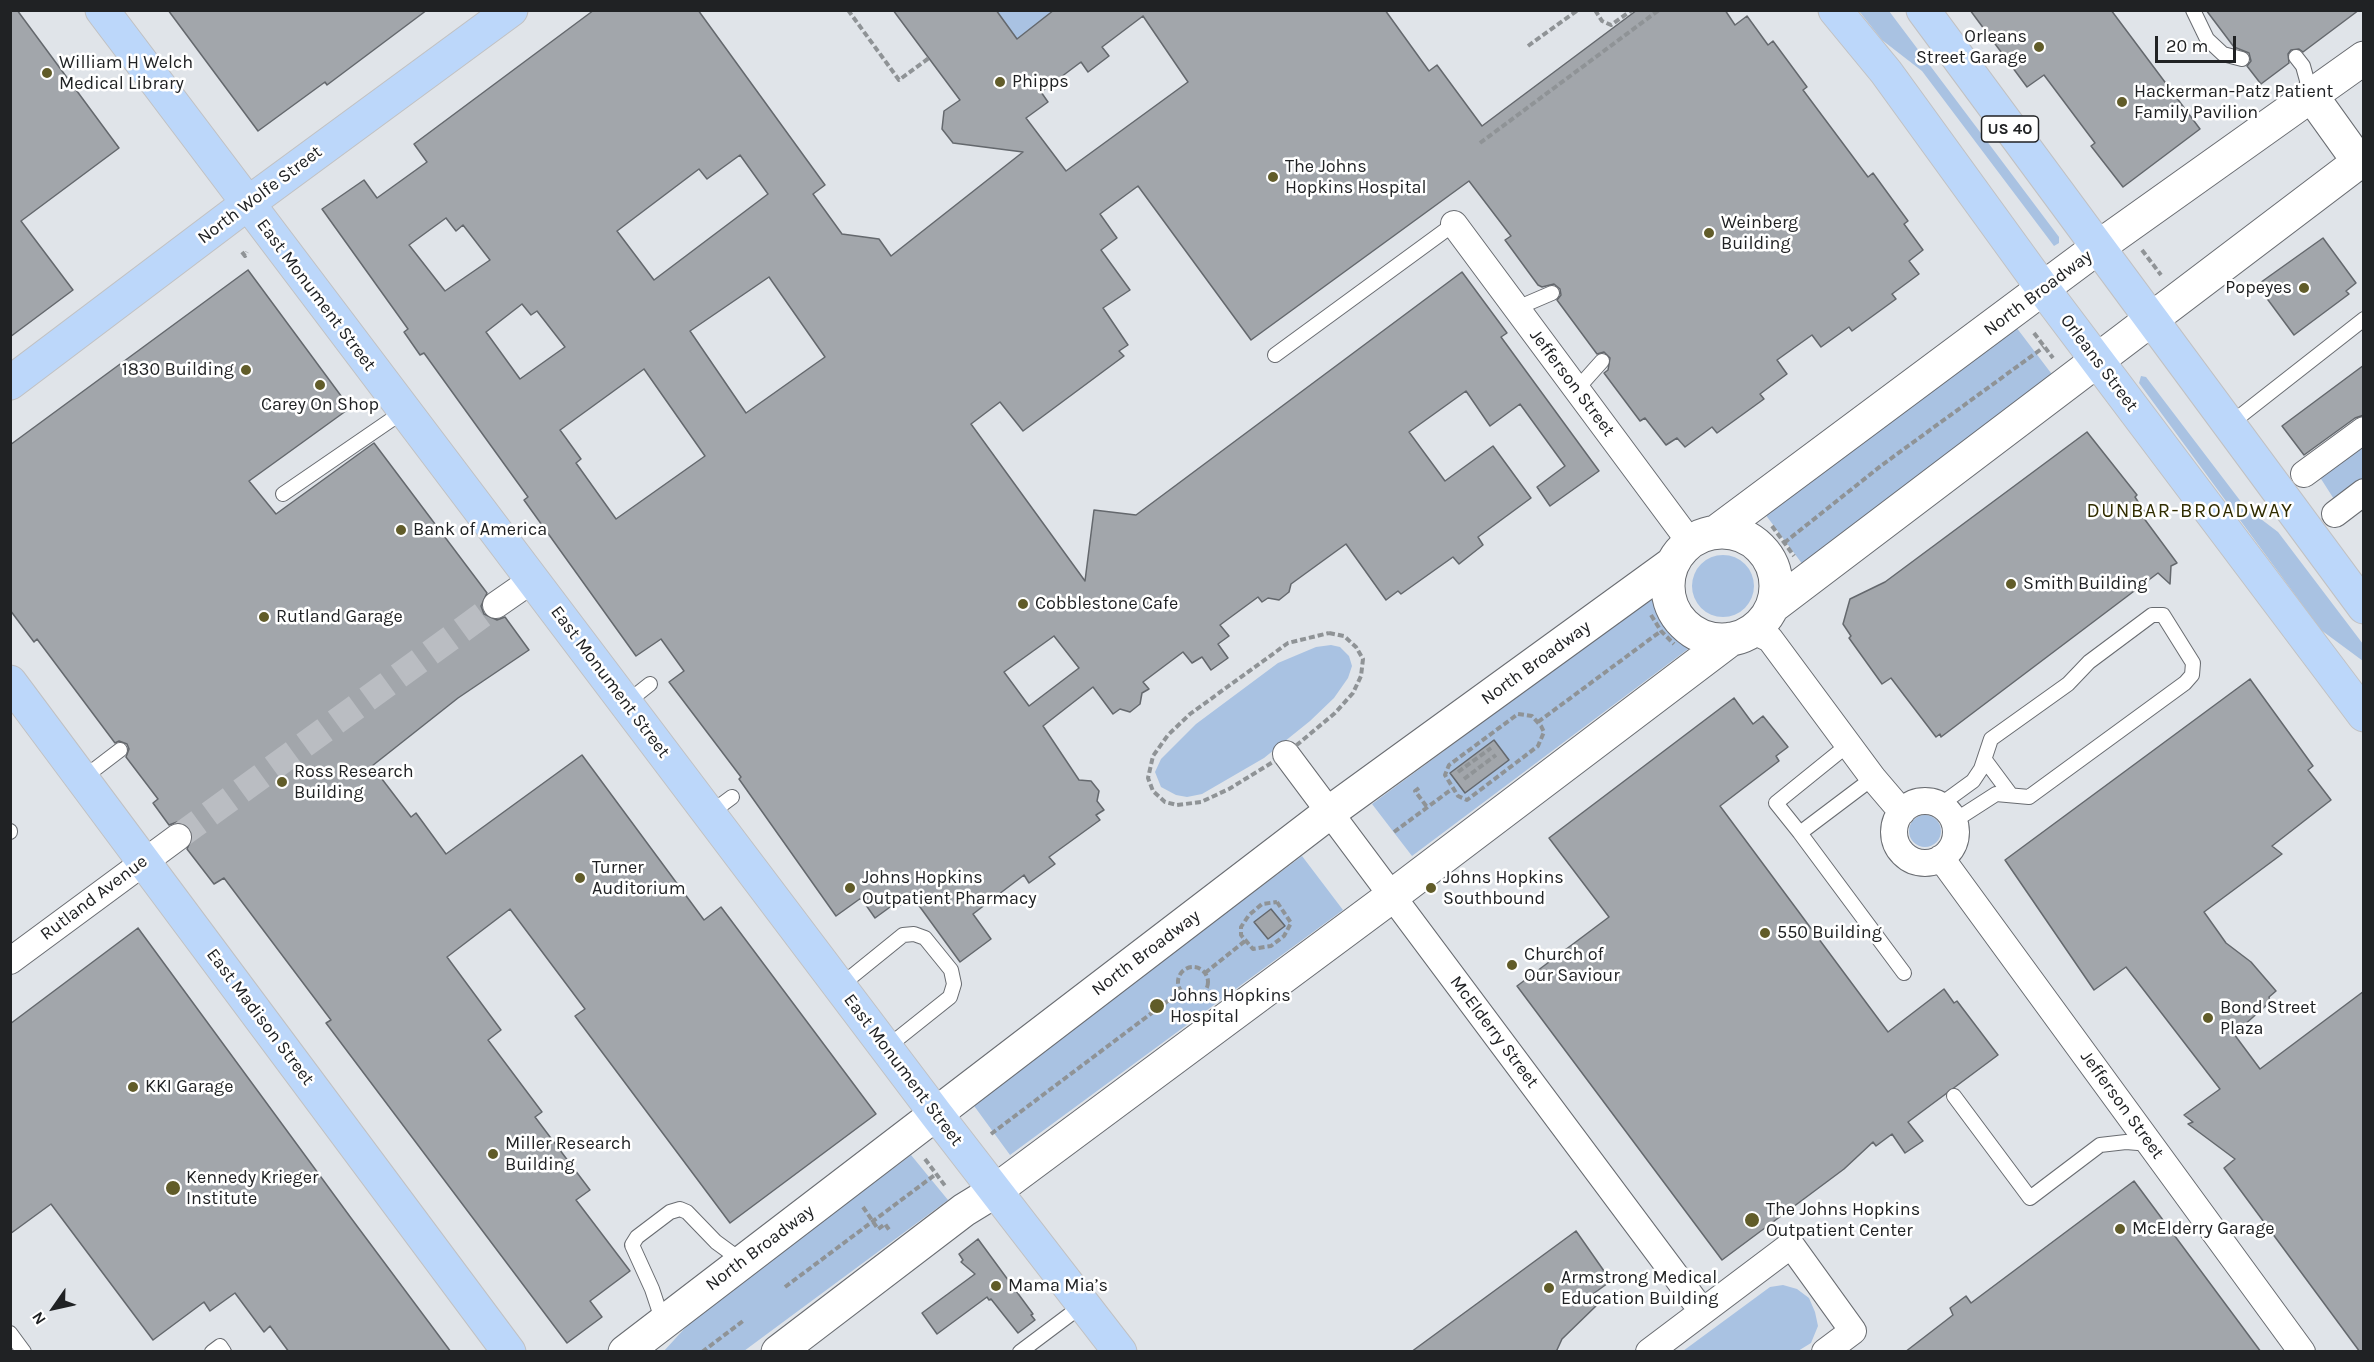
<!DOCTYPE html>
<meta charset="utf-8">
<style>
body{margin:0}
#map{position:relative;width:2374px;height:1362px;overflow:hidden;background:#e0e4e9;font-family:Karla,sans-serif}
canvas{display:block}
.frame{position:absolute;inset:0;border:12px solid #202224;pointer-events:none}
.north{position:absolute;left:24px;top:1278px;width:60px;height:60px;-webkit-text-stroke:4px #fff;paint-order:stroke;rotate:236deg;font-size:16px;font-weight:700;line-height:24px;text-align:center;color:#202224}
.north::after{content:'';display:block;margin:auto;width:21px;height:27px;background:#202224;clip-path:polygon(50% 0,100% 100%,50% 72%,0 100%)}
.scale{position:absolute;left:2155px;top:36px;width:81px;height:27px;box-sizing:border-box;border:3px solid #202224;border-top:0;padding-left:8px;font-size:18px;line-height:21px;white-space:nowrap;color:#202224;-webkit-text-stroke:4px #fff;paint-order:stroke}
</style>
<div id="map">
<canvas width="2374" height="1362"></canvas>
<div class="frame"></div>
<div class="north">N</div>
<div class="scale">20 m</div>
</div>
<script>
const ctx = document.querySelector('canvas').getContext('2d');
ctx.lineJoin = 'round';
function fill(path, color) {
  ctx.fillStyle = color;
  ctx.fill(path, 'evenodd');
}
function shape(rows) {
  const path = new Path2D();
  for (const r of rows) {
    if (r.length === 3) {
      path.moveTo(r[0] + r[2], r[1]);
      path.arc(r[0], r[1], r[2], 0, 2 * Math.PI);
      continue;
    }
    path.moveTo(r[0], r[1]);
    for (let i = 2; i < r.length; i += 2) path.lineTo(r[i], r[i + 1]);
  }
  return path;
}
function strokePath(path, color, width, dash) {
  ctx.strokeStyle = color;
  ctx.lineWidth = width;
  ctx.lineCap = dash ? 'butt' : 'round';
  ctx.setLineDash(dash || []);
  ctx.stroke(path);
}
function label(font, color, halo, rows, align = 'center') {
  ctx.font = font + ' Karla,sans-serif';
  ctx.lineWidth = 5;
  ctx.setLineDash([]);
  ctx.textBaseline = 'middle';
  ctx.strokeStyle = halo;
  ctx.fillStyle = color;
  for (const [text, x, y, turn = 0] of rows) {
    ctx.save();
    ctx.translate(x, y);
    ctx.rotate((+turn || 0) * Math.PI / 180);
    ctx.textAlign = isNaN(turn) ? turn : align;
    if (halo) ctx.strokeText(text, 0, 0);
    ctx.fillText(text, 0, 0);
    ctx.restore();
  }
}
fill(shape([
 [996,11,1054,11,1017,39],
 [1859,11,1889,11,2059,237,2059,243,2054,246,1922,71,1882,40],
 [2016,327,2054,377,1809,573,1765,514],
 [2141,376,2146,377,2245,507,2278,532,2363,644,2363,661,2321,630,2139,383],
 [2363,435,2363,488,2339,507,2316,471],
 [1723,586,31],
 [1655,595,1665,623,1692,646,1412,856,1372,804],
 [1331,645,1340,647,1349,656,1352,666,1348,678,1334,698,1310,721,1264,758,1202,794,1187,797,1176,795,1161,787,1155,772,1161,759,1196,724,1278,663,1316,647],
 [1925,831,16],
 [1302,856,1343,910,1010,1155,972,1103],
 [911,1155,948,1200,744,1351,663,1352,696,1316],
 [1783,1285,1797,1289,1809,1298,1815,1312,1818,1326,1811,1343,1798,1351,1683,1351,1770,1287]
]), '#a9c2e2');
const building = shape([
 [10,10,17,10,119,148,21,221,73,290,10,337,10,10],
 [168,10,427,10,327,85,325,82,258,131,168,10],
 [594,10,698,10,825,185,813,194,842,234,879,239,891,256,1023,152,953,143,942,129,944,111,960,100,893,10,996,10,1017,39,1054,10,1385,10,1429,71,1437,65,1482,126,1637,10,1725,10,1735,25,1747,16,1768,45,1773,41,1807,87,1803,90,1868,177,1873,173,1908,221,1904,224,1923,250,1909,261,1919,274,1892,294,1896,299,1852,331,1849,327,1821,347,1812,335,1777,360,1787,374,1760,394,1764,399,1717,433,1712,427,1685,447,1677,438,1666,445,1645,418,1640,421,1604,373,1608,370,1610,358,1604,352,1597,354,1557,300,1561,295,1560,289,1554,284,1542,287,1538,285,1505,240,1511,236,1469,181,1251,340,1138,186,1100,214,1117,238,1101,250,1130,290,1103,308,1128,345,1119,351,1124,356,1023,431,1000,402,971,424,1085,581,1094,510,1136,515,1462,272,1507,333,1501,337,1599,471,1550,506,1537,487,1565,466,1520,404,1490,426,1466,391,1409,432,1445,481,1493,446,1531,498,1478,537,1483,545,1459,564,1453,557,1401,594,1398,591,1386,600,1346,544,1291,584,1289,592,1279,600,1268,598,1262,602,1258,597,1220,625,1229,636,1218,644,1228,658,1211,670,1202,657,1192,663,1183,652,1143,682,1149,689,1142,693,1140,704,1130,712,1120,709,1113,714,1093,687,1043,726,1079,780,1091,781,1099,791,1097,801,1104,810,1096,815,1100,820,1049,857,1055,864,1029,883,1024,875,973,914,991,939,960,962,912,896,900,905,897,902,875,918,861,898,836,916,739,779,741,777,669,682,684,671,661,639,636,656,524,500,528,497,424,353,420,355,404,332,408,329,322,209,364,180,377,198,427,162,414,144,594,10],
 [1143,16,1188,82,1066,171,1026,118,1048,102,1041,92,1081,62,1088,72,1109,56,1102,47,1143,16],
 [740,155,768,194,654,280,617,231,699,169,707,179,740,155],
 [446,218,456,231,463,225,490,260,445,291,409,245,446,218],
 [769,277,825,357,746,413,690,331,769,277],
 [522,304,531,315,537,311,565,347,520,379,486,332,522,304],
 [644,369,705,456,616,519,576,463,581,459,560,430,644,369],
 [1054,636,1079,668,1029,706,1004,672,1054,636],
 [1970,10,2111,10,2200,129,2123,187,2091,146,2095,143,2044,75,2027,87,1970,10],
 [2206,10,2359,10,2303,52,2299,49,2291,50,2288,54,2289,63,2261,84,2247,66,2251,61,2249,53,2234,47,2206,10],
 [2323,238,2356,283,2346,291,2349,294,2294,335,2257,285,2323,238],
 [248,270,350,408,249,481,276,514,374,443,487,593,481,606,484,614,497,620,505,617,529,650,458,698,372,766,411,817,416,813,446,854,582,755,704,920,721,907,876,1114,730,1223,575,1016,585,1009,510,909,447,957,501,1030,488,1040,542,1112,535,1117,590,1190,576,1200,630,1271,590,1301,602,1317,567,1343,326,1023,331,1020,224,878,214,884,187,849,193,836,190,828,177,822,169,825,153,803,158,799,126,757,129,749,127,744,119,741,115,743,37,639,34,642,10,610,10,445,248,270],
 [2364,365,2364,415,2355,418,2304,455,2282,426,2364,365],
 [2087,432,2137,495,2135,497,2146,514,2143,517,2177,563,2171,566,2170,584,2158,573,1941,737,1940,734,1936,737,1891,678,1882,684,1849,638,1851,636,1843,624,1850,599,1885,582,2087,432],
 [2250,679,2313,766,2308,770,2331,800,2272,846,2282,854,2204,912,2226,943,2251,962,2276,991,2269,997,2270,1002,2234,1034,2260,1069,2364,991,2364,1352,2360,1352,2224,1168,2235,1159,2188,1124,2193,1122,2184,1115,2220,1089,2126,967,2094,990,2005,860,2250,679],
 [1734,698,1753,724,1763,716,1788,747,1776,756,1779,761,1720,806,1888,1032,1944,989,1954,1003,1957,1001,1998,1055,1908,1122,1923,1141,1905,1153,1892,1134,1876,1146,1873,1142,1844,1169,1722,1260,1517,986,1609,917,1549,838,1734,698],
 [1494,740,1509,760,1465,793,1450,773,1494,740],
 [1271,909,1285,926,1268,939,1254,922,1271,909],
 [138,928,351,1218,451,1352,289,1352,270,1326,264,1332,235,1293,210,1311,204,1302,153,1340,51,1204,10,1234,10,1024,138,928],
 [2134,1181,2261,1352,1905,1352,1953,1315,1950,1308,1966,1296,1971,1303,2134,1181],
 [1576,1231,1611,1281,1590,1296,1597,1305,1562,1339,1556,1352,1411,1352,1576,1231],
 [978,1239,1033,1314,1031,1315,1035,1320,1018,1333,991,1299,989,1300,987,1297,937,1334,922,1313,975,1274,961,1262,963,1260,959,1254,978,1239]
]);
fill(building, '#a2a6ab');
strokePath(building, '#64686d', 1.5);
strokePath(shape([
 [178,837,496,605]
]), '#babdc2', 26, [26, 13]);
const lane = shape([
 [2193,10,2207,39,2223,54,2242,59],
 [2296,57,2303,66,2311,95],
 [1517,308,1552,293],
 [1275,355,1454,224],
 [1577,389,1602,361],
 [2230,424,2364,319],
 [283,494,404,411],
 [626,703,650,684],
 [1985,760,2011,795],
 [1873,778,1800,833,1904,973],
 [82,779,120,750],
 [1940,805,1973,781,1981,769,1991,739,2068,684,2089,662,2152,615,2163,615,2193,663,2192,675,2185,683,2029,797,1996,794,1954,821],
 [709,814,732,797],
 [10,831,10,832],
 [1800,833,1776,803,1849,744],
 [840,986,903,935,914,934,925,938,951,970,954,984,950,997,886,1048],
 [1954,1096,2030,1198,2100,1145,2126,1142,2150,1144],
 [663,1322,652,1289,632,1245,637,1237,670,1212,680,1209,687,1212,716,1242,742,1261],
 [10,1333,24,1352],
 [212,1352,220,1346,224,1352],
 [1020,1352,1084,1304]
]);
const street = shape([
 [1454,224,1690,542],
 [2304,474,2364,430],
 [2335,514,2364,492],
 [496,605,532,580],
 [1754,631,1770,639,1873,778,1902,812],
 [1286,754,1702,1311],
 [1925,832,31],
 [1941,858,2302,1352],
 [10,961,178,837],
 [1649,1352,1791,1245,1853,1331,1825,1352]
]);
const secondary = shape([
 [2311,95,2359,162],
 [1716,532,2097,248,2364,58],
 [1722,586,54],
 [1772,607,2364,158],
 [625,1352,1330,812,1673,563],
 [778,1352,964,1210,995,1191,1392,896,1731,639]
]);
const primary = shape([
 [102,10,936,1114,1120,1352],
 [1835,10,1886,72,2044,290,2364,715],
 [1923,10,2364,607],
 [10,383,247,204,511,10],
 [10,682,509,1352]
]);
strokePath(lane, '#696c71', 16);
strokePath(street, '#696c71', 28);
strokePath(secondary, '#696c71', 35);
strokePath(primary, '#c1c1c2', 35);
strokePath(shape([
 [848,10,899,80,929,58],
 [1025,10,1033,10],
 [1595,10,1602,21,1611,25,1632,10],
 [1528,46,1578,10],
 [1480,143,1659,10],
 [2142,250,2161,275],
 [242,252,245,256,247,252],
 [2034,333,2053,358],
 [1772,526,1794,556],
 [1784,543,1882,465,2044,347],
 [1651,615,1661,631,1674,644],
 [1329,633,1344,636,1356,647,1363,659,1361,676,1353,693,1335,713,1286,754,1229,789,1201,802,1177,805,1165,802,1153,791,1148,778,1153,756,1168,735,1190,714,1288,643,1329,633],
 [1518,714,1532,716,1541,726,1544,732,1538,746,1467,800,1458,796,1445,775,1449,765,1518,714],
 [1538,722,1661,631],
 [1458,772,1491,748],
 [1464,779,1496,755],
 [1419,788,1415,791,1427,807],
 [1394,832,1452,789],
 [1277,902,1291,923,1284,936,1271,946,1253,949,1241,935,1241,927,1249,915,1262,904,1277,902],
 [1193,982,15],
 [1205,973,1245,941],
 [991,1134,1181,991],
 [925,1159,946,1187],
 [863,1207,878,1229,885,1224,890,1231],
 [785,1287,936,1174],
 [702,1352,743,1321]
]), '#8f9396', 4, [6, 3]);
strokePath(lane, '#fff', 14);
strokePath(street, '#fff', 26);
strokePath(secondary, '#fff', 33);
strokePath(primary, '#bcd7fa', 33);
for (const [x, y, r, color] of [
 [2039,47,6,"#615c29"],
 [47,73,6,"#615c29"],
 [1000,82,6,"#615c29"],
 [2122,102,6,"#615c29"],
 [1273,177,6,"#615c29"],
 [1709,233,6,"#615c29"],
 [2304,288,6,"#615c29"],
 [246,370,6,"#615c29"],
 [320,385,6,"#615c29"],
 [401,530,6,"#615c29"],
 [2011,584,6,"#615c29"],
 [1023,604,6,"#615c29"],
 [264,617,6,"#615c29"],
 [282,782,6,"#615c29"],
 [580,878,6,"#615c29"],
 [850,888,6,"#615c29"],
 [1431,888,6,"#615c29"],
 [1765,933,6,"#615c29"],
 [1512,965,6,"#615c29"],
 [1157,1006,8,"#615c29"],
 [2208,1018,6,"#615c29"],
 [133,1087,6,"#615c29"],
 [493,1154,6,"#615c29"],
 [173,1188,8,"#615c29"],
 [1752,1220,8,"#615c29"],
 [2120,1229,6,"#615c29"],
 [996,1286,6,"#615c29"],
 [1549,1288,6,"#615c29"]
]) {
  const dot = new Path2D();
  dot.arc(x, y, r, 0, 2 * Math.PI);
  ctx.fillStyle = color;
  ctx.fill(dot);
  strokePath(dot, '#fff', 2);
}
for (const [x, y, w] of [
 [2010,129,57]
]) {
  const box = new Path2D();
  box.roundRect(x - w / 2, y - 13, w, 26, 4.5);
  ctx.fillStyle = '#fff';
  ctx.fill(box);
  strokePath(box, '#202224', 1.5);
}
label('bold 16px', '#202224', null, [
 ["US 40",2010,129]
]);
label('18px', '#202224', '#fff', [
 ["Orleans",2027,37,"right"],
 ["Street Garage",2027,58,"right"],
 ["William H Welch",59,63],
 ["Medical Library",59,84],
 ["Phipps",1012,82],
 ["Hackerman-Patz Patient",2134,92],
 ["Family Pavilion",2134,113],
 ["The Johns",1285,167],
 ["Hopkins Hospital",1285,188],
 ["Weinberg",1721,223],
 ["Building",1721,244],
 ["Popeyes",2292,288,"right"],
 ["1830 Building",234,370,"right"],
 ["Carey On Shop",320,405,"center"],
 ["Bank of America",413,530],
 ["Smith Building",2023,584],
 ["Cobblestone Cafe",1035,604],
 ["Rutland Garage",276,617],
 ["Ross Research",294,772],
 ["Building",294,793],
 ["Turner",592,868],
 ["Auditorium",592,889],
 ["Johns Hopkins",862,878],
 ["Outpatient Pharmacy",862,899],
 ["Johns Hopkins",1443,878],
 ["Southbound",1443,899],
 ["550 Building",1777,933],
 ["Church of",1524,955],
 ["Our Saviour",1524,976],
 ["Johns Hopkins",1170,996],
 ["Hospital",1170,1017],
 ["Bond Street",2220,1008],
 ["Plaza",2220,1029],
 ["KKI Garage",145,1087],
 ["Miller Research",505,1144],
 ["Building",505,1165],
 ["Kennedy Krieger",186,1178],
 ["Institute",186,1199],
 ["The Johns Hopkins",1766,1210],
 ["Outpatient Center",1766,1231],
 ["McElderry Garage",2132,1229],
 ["Armstrong Medical",1561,1278],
 ["Education Building",1561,1299],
 ["Mama Mia’s",1008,1286]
], 'left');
label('18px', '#202224', '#fff', [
 ["North Wolfe Street",260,195,-37],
 ["North Broadway",2038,293,-37],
 ["East Monument Street",316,295,53],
 ["Orleans Street",2099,363,53],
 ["Jefferson Street",1572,383,53],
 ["North Broadway",1536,663,-36],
 ["East Monument Street",610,682,53],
 ["Rutland Avenue",94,898,-37],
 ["North Broadway",1146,953,-37],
 ["East Madison Street",260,1017,53],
 ["McElderry Street",1494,1032,53],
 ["East Monument Street",903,1070,53],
 ["Jefferson Street",2122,1105,54],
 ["North Broadway",760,1248,-37]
]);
ctx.letterSpacing = '1.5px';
label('20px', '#312d01', '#fff', [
 ["DUNBAR-BROADWAY",2190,511]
]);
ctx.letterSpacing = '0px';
</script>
